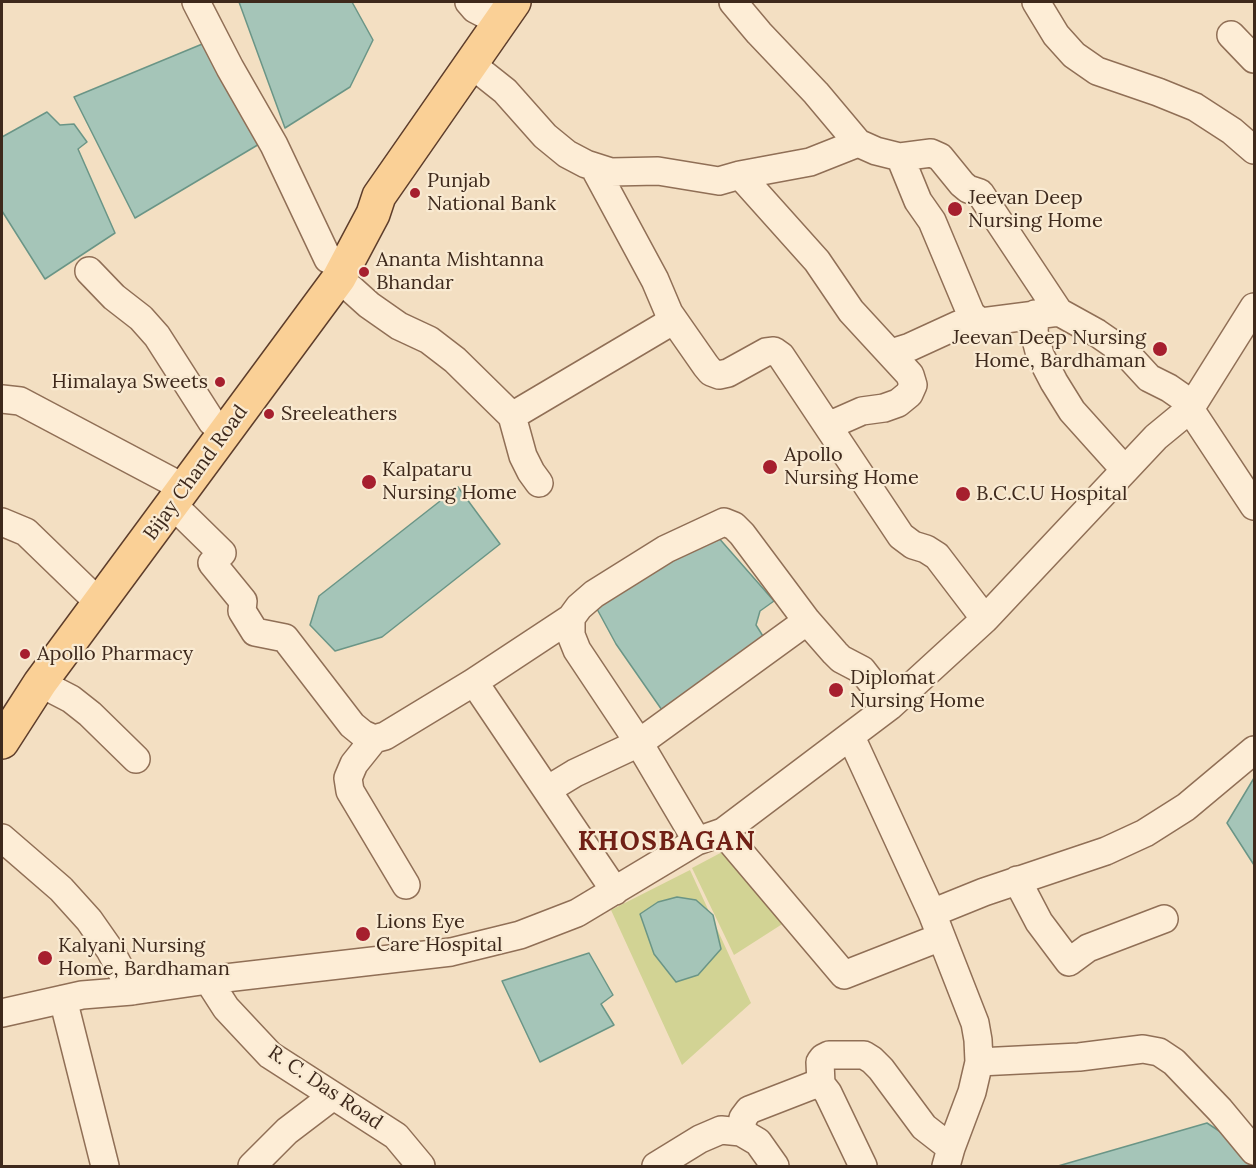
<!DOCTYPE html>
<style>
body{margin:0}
#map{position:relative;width:1256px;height:1168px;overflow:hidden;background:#f3dfc2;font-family:Lora,serif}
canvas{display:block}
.frame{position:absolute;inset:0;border:3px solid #3e291c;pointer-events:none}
</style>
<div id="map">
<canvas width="1256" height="1168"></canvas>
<div class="frame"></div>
</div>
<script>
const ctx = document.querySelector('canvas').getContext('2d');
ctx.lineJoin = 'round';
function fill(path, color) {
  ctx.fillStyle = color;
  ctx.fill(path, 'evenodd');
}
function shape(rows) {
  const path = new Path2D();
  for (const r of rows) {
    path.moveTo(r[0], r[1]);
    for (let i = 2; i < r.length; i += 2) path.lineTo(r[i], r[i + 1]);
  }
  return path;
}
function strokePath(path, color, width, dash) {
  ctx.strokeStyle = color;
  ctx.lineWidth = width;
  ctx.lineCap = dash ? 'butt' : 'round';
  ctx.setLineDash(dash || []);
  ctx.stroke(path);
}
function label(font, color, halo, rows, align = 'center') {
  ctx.font = font + ' Lora,serif';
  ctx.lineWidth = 4.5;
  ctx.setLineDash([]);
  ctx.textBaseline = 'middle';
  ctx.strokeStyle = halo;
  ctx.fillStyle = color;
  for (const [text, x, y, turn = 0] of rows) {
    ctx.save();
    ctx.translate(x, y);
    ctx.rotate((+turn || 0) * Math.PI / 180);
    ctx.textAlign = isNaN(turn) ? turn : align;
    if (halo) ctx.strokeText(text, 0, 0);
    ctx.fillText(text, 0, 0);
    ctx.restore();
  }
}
fill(shape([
 [726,850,787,921,734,955,692,868],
 [690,870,751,1003,682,1065,611,910]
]), '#d2d394');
const water = shape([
 [239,2,352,2,373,40,350,87,285,128,239,2],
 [212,40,266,140,135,218,74,97,212,40],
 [47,112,60,125,74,124,87,142,78,149,115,233,45,279,2,211,2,137,47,112],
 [458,487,500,544,382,637,335,651,310,625,319,596,458,487],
 [717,536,774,601,760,611,756,625,766,641,664,713,616,644,597,609,630,581,717,536],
 [1254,778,1254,865,1227,823,1254,778],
 [677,897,696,900,713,915,721,949,698,975,676,982,654,954,640,914,658,902,677,897],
 [589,953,613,995,601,1004,614,1025,540,1062,502,981,589,953],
 [1207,1123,1245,1148,1254,1166,1058,1166,1207,1123]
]);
fill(water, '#a5c5b8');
strokePath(water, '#6a9586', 1.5);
const minor = shape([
 [196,2,230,68,274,145,328,259],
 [469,2,475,9,500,22],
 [733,2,759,33,816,93,858,143,876,151,900,157,931,153,940,157,962,184,968,189,980,193,1059,312],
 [1036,2,1056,35,1074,55,1097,71,1158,92,1195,107,1232,131,1254,150],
 [1231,35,1254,59],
 [471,64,505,91,545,136,567,154,586,164,611,172,658,171,719,181,740,175,810,162,858,143],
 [900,157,918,201,932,221,971,314,981,323],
 [740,175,817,261,851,311,910,375,913,385,909,394,898,403,884,408,862,411,828,426],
 [89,271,114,297,141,318,157,336,212,422],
 [339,278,369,305,399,326,429,340,455,360,512,416,523,456,531,472,539,483],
 [669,313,706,366,711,372,719,375,728,373,766,352,774,351,781,356,901,536,913,545,926,549,937,556,985,619],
 [1035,314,1034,332,1040,355,1054,382,1072,411,1125,470],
 [891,353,910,347,958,325,1059,312,1097,333,1126,353,1149,378,1169,388,1192,404],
 [2,399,20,401,171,481],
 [1190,409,1254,506],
 [512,416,664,326,669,320,669,313,655,280,594,167],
 [173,505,222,553,212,563,243,601,242,611,255,632,285,638,352,725,363,734,374,739,385,736,474,682,571,618],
 [2,522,26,532,88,592],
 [474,682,615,891],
 [40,683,71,699,90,714,136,759],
 [851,737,932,913,975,1023,978,1040,979,1062,972,1092,951,1148,946,1166],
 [374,739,354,764,348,778,350,791,406,885],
 [547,790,575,773,639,743,807,621],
 [723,832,844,975,941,937],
 [2,838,61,889,89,920,110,950,132,991],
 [697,841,639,743,577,650,571,635,571,618,579,607,594,594,666,549,724,522,734,526,742,534,807,621,835,653,841,659,862,670,890,706],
 [1017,880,1039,922,1069,962,1088,948,1164,919],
 [932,913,984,892,1106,851,1145,833,1186,807,1254,750],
 [208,980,226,1008,270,1055,396,1136,421,1166],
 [63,999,105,1166],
 [2,1013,82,995,132,991,208,980,451,952,520,935,577,913,697,841,723,832,890,706,985,619,1156,437,1190,409,1254,307],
 [979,1062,1079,1057,1143,1049,1159,1052,1174,1062,1220,1110,1254,1151],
 [821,1084,820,1062,823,1058,829,1055,864,1055,872,1060,881,1069,924,1127,951,1148],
 [741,1132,743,1118,749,1110,816,1084,821,1084,828,1093,863,1166],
 [252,1166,287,1131,333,1096],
 [656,1166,700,1139,721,1130,741,1132,758,1142,775,1166]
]);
const major = shape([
 [2,742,40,683,339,278,373,214,379,196,514,2]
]);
strokePath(minor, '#906f56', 30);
strokePath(major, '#5d3d2b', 36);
strokePath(minor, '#fdedd6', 27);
strokePath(major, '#fad096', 33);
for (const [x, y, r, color] of [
 [415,193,6,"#a61f2e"],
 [955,209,8,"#a61f2e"],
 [364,272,6,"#a61f2e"],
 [1160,349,8,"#a61f2e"],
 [220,382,6,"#a61f2e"],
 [269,414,6,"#a61f2e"],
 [770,467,8,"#a61f2e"],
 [369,482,8,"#a61f2e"],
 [963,494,8,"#a61f2e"],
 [25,654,6,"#a61f2e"],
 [836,690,8,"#a61f2e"],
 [363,934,8,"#a61f2e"],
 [45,958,8,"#a61f2e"]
]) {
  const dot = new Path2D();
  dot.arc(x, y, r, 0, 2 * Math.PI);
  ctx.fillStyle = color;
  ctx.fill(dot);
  strokePath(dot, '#f9ead2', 2);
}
label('20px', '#3e291c', '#f9ead2', [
 ["Punjab",427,181],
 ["National Bank",427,204],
 ["Jeevan Deep",968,198],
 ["Nursing Home",968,221],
 ["Ananta Mishtanna",376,260],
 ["Bhandar",376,283],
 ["Jeevan Deep Nursing",1146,338,"right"],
 ["Home, Bardhaman",1146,361,"right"],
 ["Himalaya Sweets",208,382,"right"],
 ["Sreeleathers",281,414],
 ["Apollo",784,455],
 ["Nursing Home",784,478],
 ["Kalpataru",382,470],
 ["Nursing Home",382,493],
 ["B.C.C.U Hospital",976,494],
 ["Apollo Pharmacy",37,654],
 ["Diplomat",850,678],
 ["Nursing Home",850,701],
 ["Lions Eye",376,922],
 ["Care Hospital",376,945],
 ["Kalyani Nursing",58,946],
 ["Home, Bardhaman",58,969]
], 'left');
label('20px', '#3e291c', '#f9ead2', [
 ["Bijay Chand Road",196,473,-54],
 ["R. C. Das Road",325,1088,34]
]);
ctx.letterSpacing = '1.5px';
label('bold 26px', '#702016', '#f9ead2', [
 ["KHOSBAGAN",667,843]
]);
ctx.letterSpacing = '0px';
</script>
